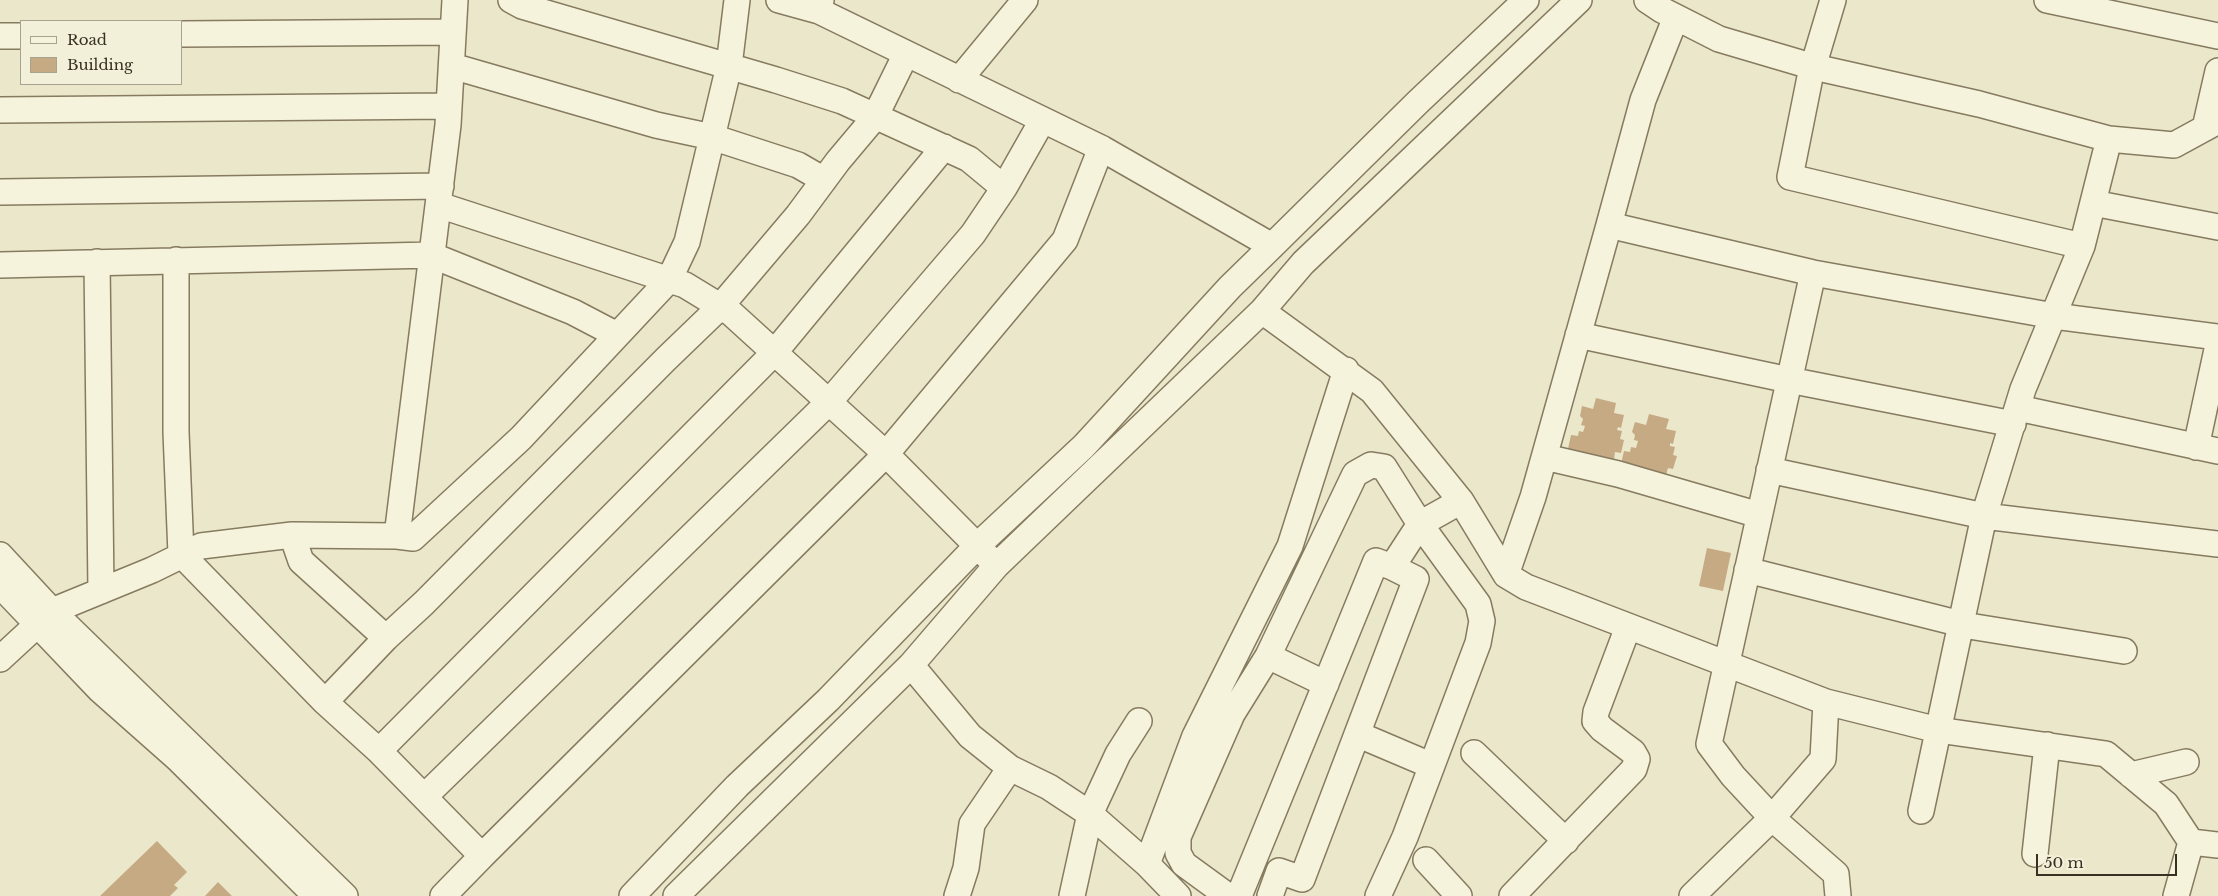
<!DOCTYPE html>
<style>
body{margin:0}
#map{position:relative;width:2218px;height:896px;overflow:hidden;background:#ebe7ca;font-family:"Libre Baskerville",serif}
canvas{display:block}
.legend{position:absolute;left:20px;top:20px;width:162px;height:65px;box-sizing:border-box;background:#f3f0d9;border:1px solid #a8a390;margin:0;padding:6px 9px;list-style:none;font-size:15px;color:#383022}
.legend li{display:flex;align-items:center;gap:10px;height:25px}
.legend b{width:25px;border:1px solid #a8a390}
.scale{position:absolute;left:2036px;top:854px;width:141px;height:22px;box-sizing:border-box;border:2px solid #383022;border-top:0;padding-left:6px;font-size:15px;line-height:18px;white-space:nowrap;color:#383022;-webkit-text-stroke:4px #f3f0d9;paint-order:stroke}
</style>
<div id="map">
<canvas width="2218" height="896"></canvas>
<ul class="legend">
<li><b style="height:6px;background:#f6f3dd"></b>Road</li>
<li><b style="height:14px;background:#c6aa83"></b>Building</li>
</ul>
<div class="scale">50 m</div>
</div>
<script>
const ctx = document.querySelector('canvas').getContext('2d');
ctx.lineJoin = 'round';
function fill(path, color) {
  ctx.fillStyle = color;
  ctx.fill(path, 'evenodd');
}
function shape(rows) {
  const path = new Path2D();
  for (const r of rows) {
    path.moveTo(r[0], r[1]);
    for (let i = 2; i < r.length; i += 2) path.lineTo(r[i], r[i + 1]);
  }
  return path;
}
function strokePath(path, color, width, dash) {
  ctx.strokeStyle = color;
  ctx.lineWidth = width;
  ctx.lineCap = dash ? 'butt' : 'round';
  ctx.setLineDash(dash || []);
  ctx.stroke(path);
}
fill(shape([
 [1596,398,1616,403,1614,413,1624,415,1621,428,1618,427,1617,430,1622,431,1620,439,1624,440,1621,453,1615,452,1614,459,1601,456,1599,464,1576,459,1578,451,1568,449,1571,435,1578,436,1579,431,1583,432,1585,426,1581,425,1583,419,1580,416,1582,406,1593,409],
 [1649,414,1669,419,1666,429,1676,431,1673,444,1670,443,1670,446,1675,447,1673,455,1677,456,1673,469,1668,468,1666,475,1621,464,1624,451,1630,452,1631,447,1636,448,1638,441,1634,440,1635,435,1632,432,1635,422,1646,425],
 [1707,548,1731,553,1723,591,1699,586],
 [157,841,187,872,174,885,178,888,170,896,100,896],
 [218,882,232,896,205,896]
]), '#c6aa83');
const minor = shape([
 [511,0,522,6,776,80,842,101,969,159,1004,188],
 [779,0,819,11],
 [821,0,819,11,1101,148,1272,246],
 [1647,0,1662,10,1719,39,1814,67,1979,104,2109,139,2174,145,2218,121],
 [1833,0,1810,77,1790,177,2082,246],
 [2047,0,2218,36],
 [181,34,453,32],
 [0,36,21,36],
 [452,66,656,125,712,137,798,165,824,180],
 [959,80,1025,0],
 [0,110,449,106],
 [2205,128,2218,71],
 [0,192,441,186],
 [2093,203,2218,227],
 [439,205,685,285,731,313,886,454,988,557],
 [1609,225,1643,100,1676,17],
 [176,260,176,432,181,554,325,702],
 [97,262,101,591],
 [0,265,431,255,573,312,617,335],
 [1813,273,1709,744,1733,776,1772,818,1836,874,1838,896],
 [1262,311,1372,391,1461,501,1506,575,1526,587,1826,702,1938,730,2106,754,2166,804,2191,842,2176,896],
 [1578,335,1789,380,2013,424],
 [2018,408,2218,451],
 [2196,447,2218,345],
 [1545,457,1618,474,1759,515],
 [1769,470,1984,516,2218,544],
 [292,535,301,561,386,638],
 [397,536,413,538,521,438,669,280,687,242,729,66,737,0],
 [0,555,52,611,345,896],
 [1747,570,1969,626,2124,651],
 [1506,575,1533,497,1609,225,1813,273,2054,316,2218,337],
 [0,585,100,690,178,759,316,896],
 [1268,656,1326,684],
 [0,659,52,611,152,570,201,546,292,535,397,536,448,125,455,0],
 [911,665,970,736,1010,768,1049,787,1090,814,1147,864,1195,736,1290,546,1346,370],
 [1357,734,1430,765],
 [379,751,774,353,944,147],
 [1474,753,1566,841],
 [2131,775,2186,762],
 [425,796,829,402,973,234,1004,188,1042,121],
 [1921,811,1984,516,2023,389,2082,246,2109,139],
 [2191,842,2218,845],
 [2035,854,2047,745],
 [482,856,886,454,1065,240,1101,148],
 [1426,860,1459,896],
 [1147,864,1178,896],
 [443,896,482,856,379,751,325,702,386,638,424,603,666,359,720,307,798,215,838,161,875,117,906,54],
 [632,896,737,786,828,700,977,546,1084,446,1230,287,1272,246,1418,102,1526,0],
 [676,896,911,665,996,566,1262,311,1303,263,1579,0],
 [957,896,966,868,972,824,1010,768],
 [1072,896,1090,814,1118,754,1139,721],
 [1228,896,1184,864,1178,853,1178,837,1232,714,1268,656,1355,474,1371,465,1384,467,1420,524,1478,604,1482,621,1478,643,1405,837,1378,896],
 [1239,896,1376,561,1392,567,1420,524,1461,501],
 [1270,896,1279,871,1302,879,1416,579,1392,567],
 [1512,896,1634,769,1637,759,1633,752,1602,729,1595,721,1596,712,1628,627],
 [1692,896,1772,818,1823,759,1826,702]
]);
strokePath(minor, '#867b60', 28);
strokePath(minor, '#f6f3dd', 25);
</script>
